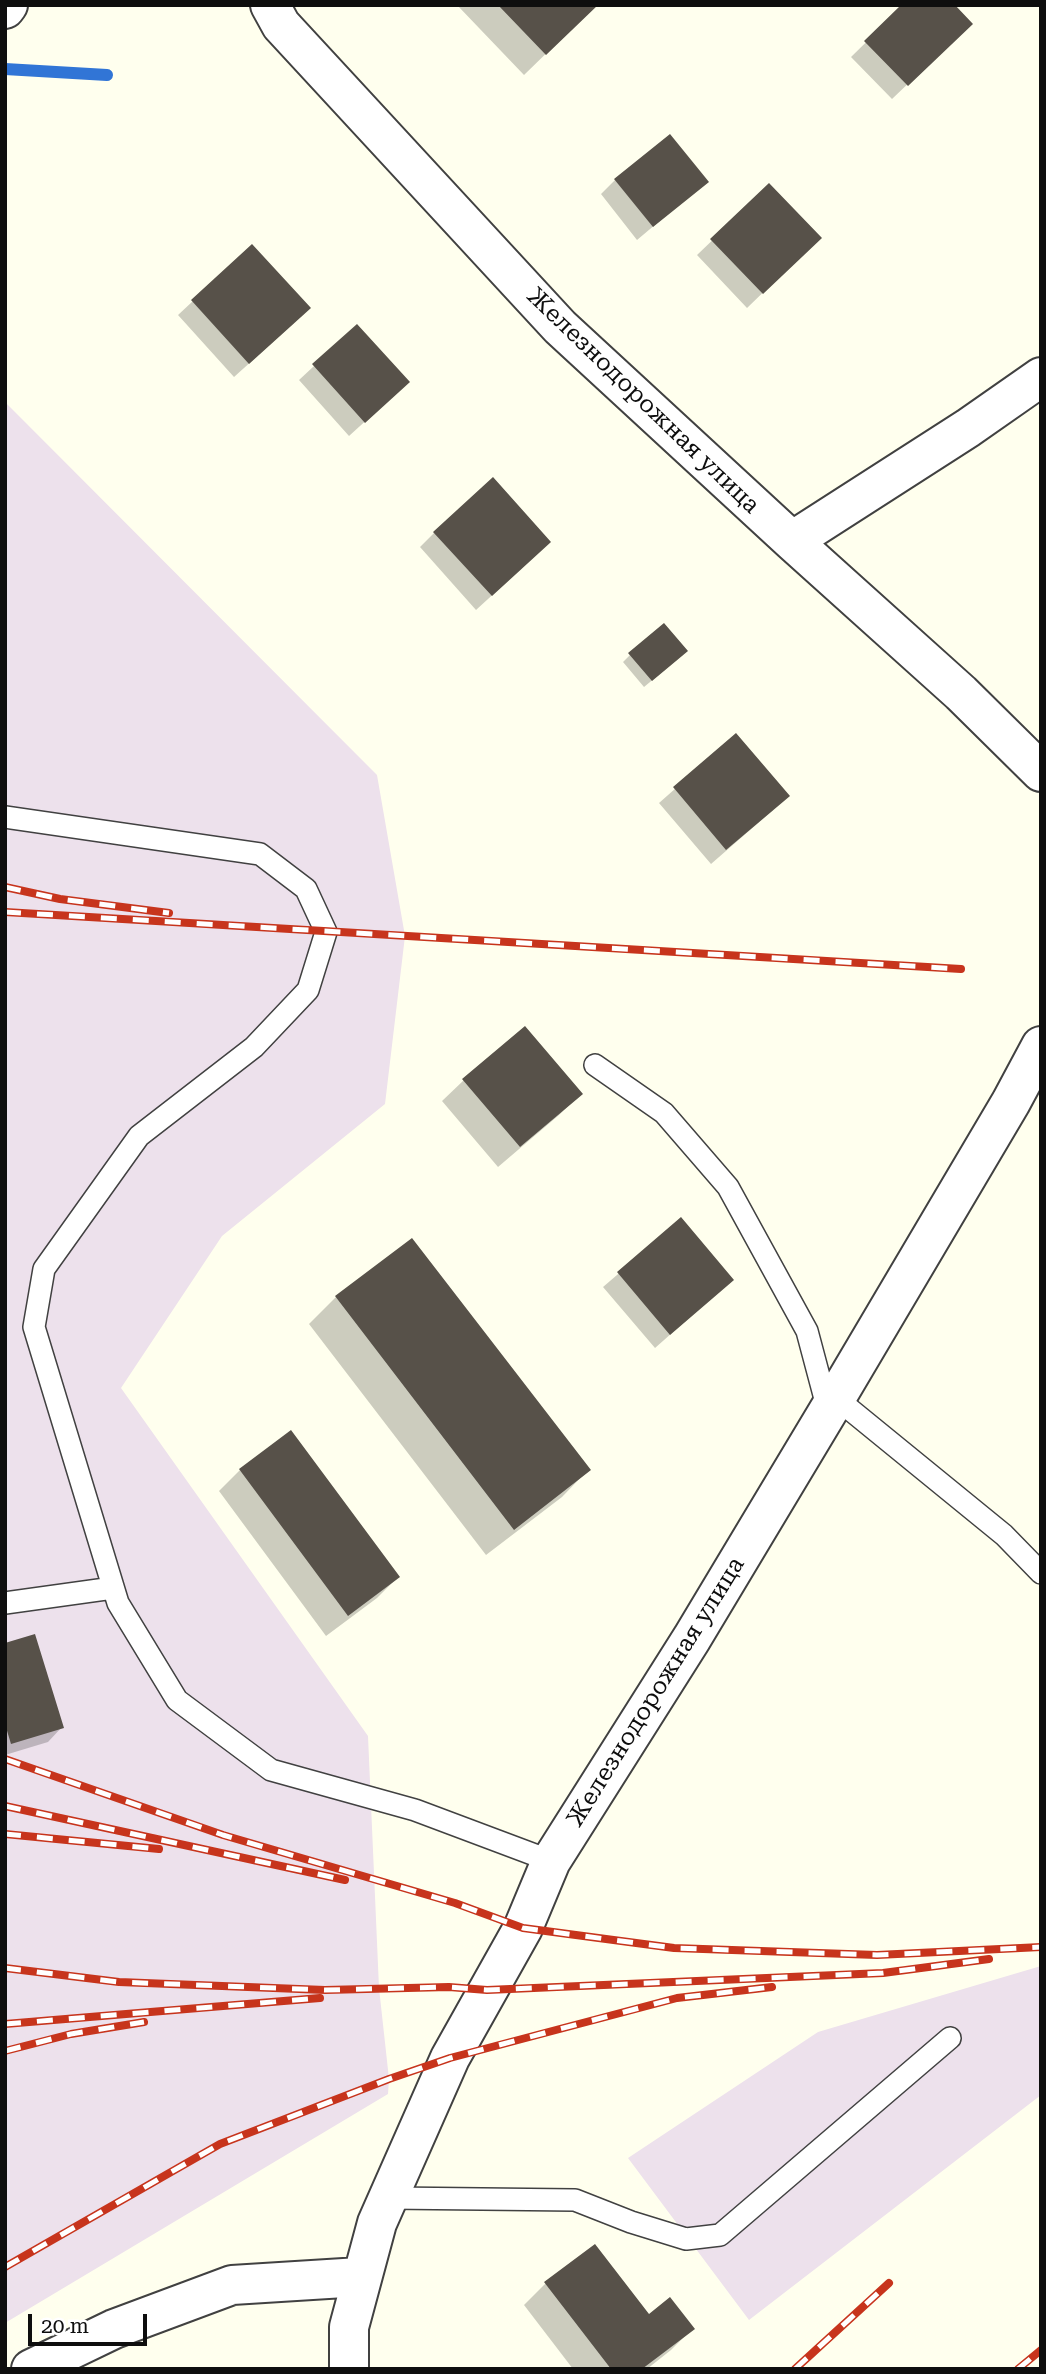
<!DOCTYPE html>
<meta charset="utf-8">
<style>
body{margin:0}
#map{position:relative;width:1046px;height:2374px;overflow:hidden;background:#ffe;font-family:"Roboto Serif",serif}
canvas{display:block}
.frame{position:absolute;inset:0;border:7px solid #0e0e0e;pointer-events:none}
.scale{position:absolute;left:28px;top:2314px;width:119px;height:32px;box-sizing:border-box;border:4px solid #0e0e0e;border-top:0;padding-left:9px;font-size:21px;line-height:24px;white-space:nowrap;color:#0e0e0e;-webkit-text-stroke:5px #fff;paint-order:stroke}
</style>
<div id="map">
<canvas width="1046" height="2374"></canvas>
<div class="frame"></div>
<div class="scale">20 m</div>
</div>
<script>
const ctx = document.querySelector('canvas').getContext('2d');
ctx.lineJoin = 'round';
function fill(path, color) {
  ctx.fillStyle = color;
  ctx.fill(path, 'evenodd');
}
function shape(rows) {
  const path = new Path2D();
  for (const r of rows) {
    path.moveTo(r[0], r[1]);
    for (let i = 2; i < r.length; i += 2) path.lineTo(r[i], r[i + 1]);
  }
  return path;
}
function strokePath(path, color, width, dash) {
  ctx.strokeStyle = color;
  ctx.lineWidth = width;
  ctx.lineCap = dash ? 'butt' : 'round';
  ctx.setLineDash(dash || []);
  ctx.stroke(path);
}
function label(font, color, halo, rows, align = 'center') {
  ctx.font = font + ' "Roboto Serif",serif';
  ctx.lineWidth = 7;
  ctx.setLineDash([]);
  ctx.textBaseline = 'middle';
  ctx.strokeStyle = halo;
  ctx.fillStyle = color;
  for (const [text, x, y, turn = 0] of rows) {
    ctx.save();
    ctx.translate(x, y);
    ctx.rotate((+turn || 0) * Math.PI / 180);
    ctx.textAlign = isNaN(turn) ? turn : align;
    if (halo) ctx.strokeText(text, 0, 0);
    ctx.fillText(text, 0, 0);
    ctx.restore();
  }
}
fill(shape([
 [5,402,377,775,405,936,385,1104,222,1236,121,1388,368,1736,379,1988,389,2079,388,2094,5,2323],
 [1041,1966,1041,2095,749,2320,628,2158,818,2032]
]), '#ede1ec');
fill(shape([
 [457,5,596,5,524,75],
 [904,5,956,38,892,99,851,57],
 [615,180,706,182,637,240,601,194],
 [769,186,805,252,747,308,697,255],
 [193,301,294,323,234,377,178,315],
 [357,326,393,396,349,436,299,380],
 [434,533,535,556,476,610,420,547],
 [630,655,679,658,644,687,623,662],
 [736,735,773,810,711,864,659,803],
 [464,1080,580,1094,559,1115,498,1167,442,1101],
 [681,1220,732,1280,655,1348,603,1287],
 [412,1240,588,1470,562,1497,486,1555,309,1324,336,1297],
 [240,1470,398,1577,377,1598,326,1636,219,1491],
 [5,1645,62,1727,48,1742,5,1755],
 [595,2246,648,2316,692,2329,671,2350,647,2369,573,2369,524,2305,545,2284]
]), '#0003');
strokePath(shape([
 [5,69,107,75]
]), '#3175d6', 12);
fill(shape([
 [498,5,598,5,546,55],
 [901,5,955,5,973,24,908,86,864,41],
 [670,134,709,182,653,227,614,179],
 [769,183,822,238,763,294,710,239],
 [252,244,311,308,249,364,191,300],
 [357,324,410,382,365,423,312,364],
 [493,477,551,542,492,596,433,532],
 [664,623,688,651,652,681,628,653],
 [736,733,790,796,726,850,673,787],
 [525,1026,583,1094,520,1147,462,1079],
 [681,1217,734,1280,670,1335,617,1272],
 [412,1238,591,1470,514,1530,335,1296],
 [291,1430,400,1577,348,1616,239,1469],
 [35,1634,64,1728,11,1744,5,1724,5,1643],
 [595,2244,649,2314,670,2297,695,2329,642,2369,611,2369,544,2282]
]), '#575149');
const service = shape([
 [5,817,260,854,306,889,326,932,308,990,254,1047,139,1136,44,1269,34,1327,118,1603,177,1700,271,1770,415,1810,551,1861],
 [595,1065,664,1113,728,1187,807,1331,828,1410],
 [836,1398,1004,1535,1041,1573],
 [5,1603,113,1588],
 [389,2198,575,2200,631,2222,686,2239,720,2235,950,2038]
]);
const minor = shape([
 [270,5,281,25,560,327,792,541,961,693,1041,772],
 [5,9,8,5],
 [792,541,968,428,1041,377],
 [31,2369,114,2329,232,2285,360,2277],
 [349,2369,349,2327,377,2223,450,2058,523,1928,551,1861,692,1638,836,1398,1011,1102,1041,1046]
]);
strokePath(service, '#414141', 24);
strokePath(minor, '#414141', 42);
strokePath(service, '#fff', 21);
strokePath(minor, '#fff', 38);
const rail = shape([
 [5,887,60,899,169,913],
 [5,912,961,969],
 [5,1759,223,1835,455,1903,523,1928,674,1948,877,1955,1041,1947],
 [5,1806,345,1880],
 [5,1834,159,1849],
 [5,1968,119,1982,325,1990,449,1987,487,1990,883,1973,989,1959],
 [5,2024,320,1998],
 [5,2051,71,2034,144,2022],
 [5,2267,220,2144,389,2079,450,2058,677,1998,772,1987],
 [795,2369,889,2283],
 [1018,2369,1041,2350]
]);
strokePath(rail, '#c7341c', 8);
strokePath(rail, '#fff', 5, [16]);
label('24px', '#0e0e0e', '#fff', [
 ["Железнодорожная улица",643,401,44],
 ["Железнодорожная улица",656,1692,-58]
]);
</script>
